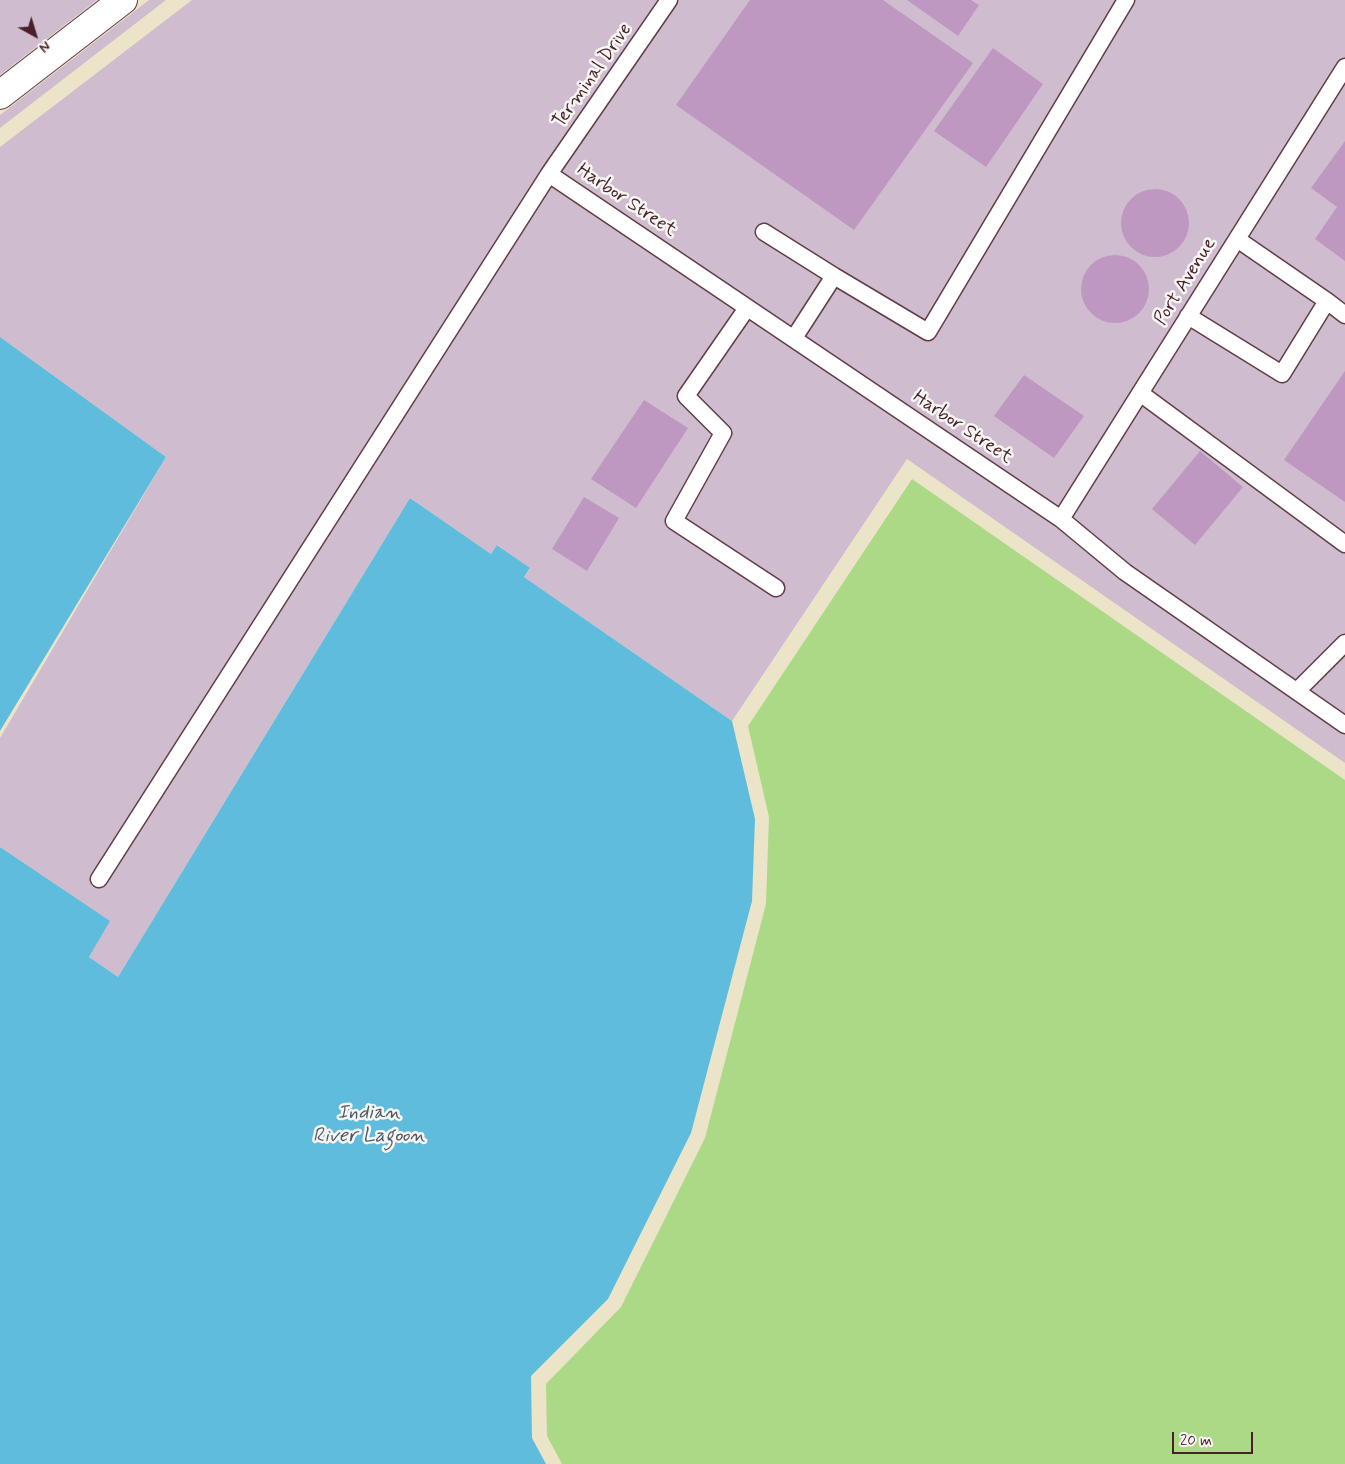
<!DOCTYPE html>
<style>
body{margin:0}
#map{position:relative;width:1345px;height:1464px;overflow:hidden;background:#ece4c8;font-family:Mynerve,sans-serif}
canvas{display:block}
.north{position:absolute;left:10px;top:10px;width:50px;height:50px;-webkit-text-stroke:4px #f6f6f2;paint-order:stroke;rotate:141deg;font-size:14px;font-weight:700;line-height:20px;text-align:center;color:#4a1f2b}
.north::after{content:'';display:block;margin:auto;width:18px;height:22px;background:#4a1f2b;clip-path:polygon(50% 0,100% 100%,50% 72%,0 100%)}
.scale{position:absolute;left:1172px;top:1432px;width:81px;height:22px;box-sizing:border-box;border:2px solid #4a1f2b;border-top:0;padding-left:6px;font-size:15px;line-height:18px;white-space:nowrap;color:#4a1f2b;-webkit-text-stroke:4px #f6f6f2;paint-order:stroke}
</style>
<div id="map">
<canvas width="1345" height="1464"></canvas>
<div class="north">N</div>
<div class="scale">20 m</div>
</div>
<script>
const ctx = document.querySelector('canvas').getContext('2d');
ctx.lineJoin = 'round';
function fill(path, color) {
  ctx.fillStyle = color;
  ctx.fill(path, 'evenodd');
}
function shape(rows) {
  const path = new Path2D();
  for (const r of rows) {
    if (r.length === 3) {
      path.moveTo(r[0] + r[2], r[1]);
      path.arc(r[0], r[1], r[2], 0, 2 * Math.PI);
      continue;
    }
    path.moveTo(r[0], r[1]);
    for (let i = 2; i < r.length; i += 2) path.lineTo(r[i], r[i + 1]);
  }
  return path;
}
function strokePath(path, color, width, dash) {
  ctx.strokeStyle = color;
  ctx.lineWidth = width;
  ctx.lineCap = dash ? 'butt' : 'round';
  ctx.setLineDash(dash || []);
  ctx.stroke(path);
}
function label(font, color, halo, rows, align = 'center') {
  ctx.font = font + ' Mynerve,sans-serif';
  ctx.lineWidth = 5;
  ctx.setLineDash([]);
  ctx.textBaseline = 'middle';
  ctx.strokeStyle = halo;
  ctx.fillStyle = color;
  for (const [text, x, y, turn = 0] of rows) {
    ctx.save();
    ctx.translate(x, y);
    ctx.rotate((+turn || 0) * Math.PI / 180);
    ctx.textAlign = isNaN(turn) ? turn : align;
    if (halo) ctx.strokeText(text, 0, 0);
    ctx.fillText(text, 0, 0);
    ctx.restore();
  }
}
fill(shape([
 [0,0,97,0,0,75],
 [149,0,166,0,0,128,0,115],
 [192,0,1345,0,1345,763,907,459,732,721,524,577,530,569,498,545,491,554,410,498,118,977,89,957,109,921,0,847,0,738,166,457,0,337,0,147]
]), '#cfbdcf');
fill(shape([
 [912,479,1345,780,1345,1464,562,1464,547,1436,546,1384,621,1307,705,1138,766,904,769,817,748,726]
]), '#abd986');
fill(shape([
 [0,337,166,457,0,731],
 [410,498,491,554,497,545,530,568,524,577,732,721,755,819,752,901,691,1133,608,1299,531,1376,532,1438,546,1464,0,1464,0,847,110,921,89,957,118,977]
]), '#5fbcdd');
fill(shape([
 [750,0,883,0,973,63,854,230,676,105],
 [907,0,971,0,979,5,958,36],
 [993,48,1043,84,986,167,934,131],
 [1345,141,1345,261,1315,239,1337,207,1311,188],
 [1155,223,34],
 [1115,289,34],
 [1345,371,1345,502,1284,460],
 [1024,375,1084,416,1054,458,994,416],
 [644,400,688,428,636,508,591,479],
 [1200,451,1243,487,1195,545,1152,509],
 [584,497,619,518,587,571,552,549]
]), '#be98c0');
const service = shape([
 [549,174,1061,519,1125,572,1345,725],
 [764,232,834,276,794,338],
 [1237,239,1327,301],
 [834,276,928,332,1126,0],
 [747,308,686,396,723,433,674,521,776,588],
 [1188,316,1282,374,1327,301,1345,315],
 [1140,393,1345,544],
 [1061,519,1345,67],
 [1297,691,1345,643],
 [99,879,549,174,669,0]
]);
const minor = shape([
 [0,95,123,0]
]);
strokePath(service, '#623d43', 19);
strokePath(minor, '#623d43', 30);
strokePath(service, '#fff', 16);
strokePath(minor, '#fff', 28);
label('19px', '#4a1f2b', '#f6f6f2', [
 ["Terminal Drive",593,76,-55],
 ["Harbor Street",626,201,34],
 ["Port Avenue",1186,282,-58],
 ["Harbor Street",962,428,34]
]);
label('italic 20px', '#515669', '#f6f6f2', [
 ["Indian",369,1114],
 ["River Lagoon",369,1137]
]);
</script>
